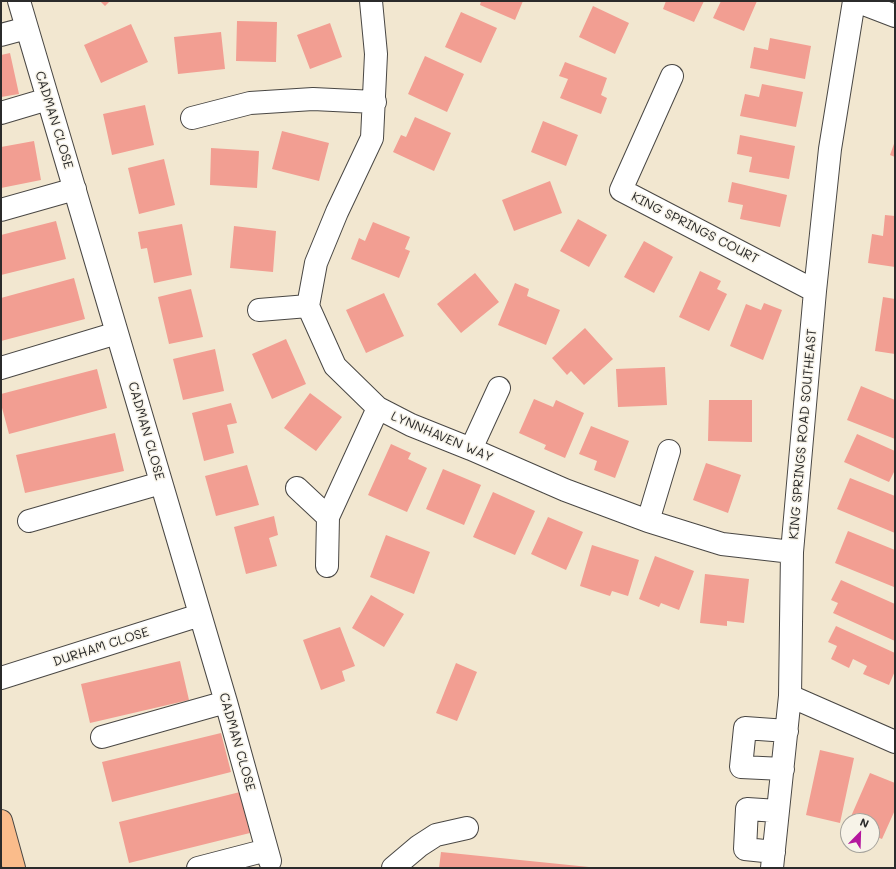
<!DOCTYPE html>
<style>
body{margin:0}
#map{position:relative;width:896px;height:869px;overflow:hidden;background:#f2e7d0;font-family:Mali,sans-serif}
canvas{display:block}
.frame{position:absolute;inset:0;border:2px solid #2b2b2b;pointer-events:none}
.north{position:absolute;left:840px;top:813px;width:40px;height:40px;box-sizing:border-box;background:#f7f3e8;border:1px solid #a5a39c;border-radius:50%;rotate:23deg;font-size:11px;font-weight:700;line-height:16px;text-align:center;color:#2b2b2b}
.north::after{content:'';display:block;margin:auto;width:14px;height:18px;background:#b5179e;clip-path:polygon(50% 0,100% 100%,50% 72%,0 100%)}
</style>
<div id="map">
<canvas width="896" height="869"></canvas>
<div class="frame"></div>
<div class="north">N</div>
</div>
<script>
const ctx = document.querySelector('canvas').getContext('2d');
ctx.lineJoin = 'round';
function fill(path, color) {
  ctx.fillStyle = color;
  ctx.fill(path, 'evenodd');
}
function shape(rows) {
  const path = new Path2D();
  for (const r of rows) {
    path.moveTo(r[0], r[1]);
    for (let i = 2; i < r.length; i += 2) path.lineTo(r[i], r[i + 1]);
  }
  return path;
}
function strokePath(path, color, width, dash) {
  ctx.strokeStyle = color;
  ctx.lineWidth = width;
  ctx.lineCap = dash ? 'butt' : 'round';
  ctx.setLineDash(dash || []);
  ctx.stroke(path);
}
function label(font, color, halo, rows, align = 'center') {
  ctx.font = font + ' Mali,sans-serif';
  ctx.lineWidth = 3;
  ctx.setLineDash([]);
  ctx.textBaseline = 'middle';
  ctx.strokeStyle = halo;
  ctx.fillStyle = color;
  for (const [text, x, y, turn = 0] of rows) {
    ctx.save();
    ctx.translate(x, y);
    ctx.rotate((+turn || 0) * Math.PI / 180);
    ctx.textAlign = isNaN(turn) ? turn : align;
    if (halo) ctx.strokeText(text, 0, 0);
    ctx.fillText(text, 0, 0);
    ctx.restore();
  }
}
fill(shape([
 [100,1,110,1,105,6],
 [481,1,523,1,515,20,480,5],
 [666,1,704,1,694,22,663,9],
 [721,1,757,1,744,31,713,18],
 [593,6,629,23,615,54,579,37],
 [461,12,497,28,481,63,445,47],
 [237,21,277,22,276,62,236,61],
 [330,23,342,57,310,69,297,35],
 [131,24,148,62,101,83,84,45],
 [221,32,225,69,178,74,174,37],
 [770,38,811,46,805,79,750,68,754,47,768,50],
 [10,53,19,94,1,97,1,55],
 [425,56,464,74,447,112,408,94],
 [565,62,607,78,601,95,607,98,601,114,560,98,568,79,559,76],
 [762,84,803,92,796,127,740,116,745,94,759,97],
 [145,105,154,145,112,155,103,114],
 [415,117,451,133,434,171,393,152,401,135,406,137],
 [543,121,578,135,566,166,531,152],
 [282,131,329,143,319,181,272,169],
 [740,135,795,146,789,179,749,172,752,157,737,154],
 [34,141,41,180,1,188,1,147],
 [895,141,895,157,890,155],
 [211,148,259,151,257,188,210,185],
 [164,159,175,205,139,214,128,168],
 [550,181,562,213,514,231,502,200],
 [732,182,787,195,780,227,740,219,743,205,728,202],
 [885,215,895,216,895,267,868,263,872,234,883,236],
 [578,219,607,235,589,267,560,251],
 [56,221,66,259,1,275,1,235],
 [373,222,410,237,405,249,410,251,399,278,351,259,359,238,365,241],
 [182,224,192,275,154,283,147,248,141,249,138,232],
 [234,226,276,231,273,272,230,268],
 [644,241,673,257,654,293,624,277],
 [700,271,721,281,717,289,727,294,709,331,679,317],
 [475,273,499,302,461,333,437,304],
 [74,278,85,319,1,341,1,298],
 [515,283,529,289,527,296,560,310,546,345,498,325],
 [191,289,203,337,169,344,158,297],
 [384,293,404,336,366,353,346,310],
 [883,297,895,299,895,354,875,351],
 [764,303,782,310,763,360,730,346,746,304,761,310],
 [585,328,613,359,584,385,571,371,567,375,552,358],
 [286,339,306,384,272,399,252,354],
 [215,349,224,391,183,400,173,359],
 [665,367,667,405,618,407,616,369],
 [97,369,107,408,9,434,1,404,1,394],
 [861,386,895,400,895,439,847,420],
 [310,393,342,417,316,451,284,428],
 [534,399,553,407,556,400,584,413,565,458,544,449,546,445,519,433],
 [709,400,752,400,752,442,708,441],
 [231,403,237,423,227,425,234,453,204,461,192,413],
 [591,426,629,441,615,478,594,470,597,461,579,454],
 [115,433,124,471,25,493,16,455],
 [857,434,895,451,895,470,889,482,844,462],
 [391,444,411,453,408,459,427,468,407,512,368,495],
 [706,463,741,475,728,513,693,500],
 [247,465,259,505,216,516,205,476],
 [443,469,481,485,464,525,426,509],
 [850,478,895,496,895,533,837,509],
 [493,492,535,511,515,555,473,537],
 [274,516,278,535,269,538,277,566,246,574,234,527],
 [548,517,583,532,566,570,531,554],
 [848,531,895,550,894,587,835,563],
 [386,535,430,552,414,594,370,577],
 [592,545,639,560,628,596,612,591,610,596,580,586],
 [655,556,694,571,679,610,661,603,659,607,639,599],
 [705,574,749,579,744,623,727,621,727,626,700,623],
 [841,580,895,604,895,641,833,613,838,603,831,600],
 [371,595,404,614,384,647,352,628],
 [836,626,895,653,895,671,889,685,863,674,867,666,853,659,849,668,831,659,837,646,828,642],
 [340,627,355,666,342,671,345,681,321,690,303,640],
 [180,661,189,700,90,723,81,684],
 [456,663,477,672,457,721,436,713],
 [221,733,231,772,112,802,102,762],
 [820,750,854,758,840,823,806,815],
 [870,773,895,783,895,810,882,839,872,835,872,821,849,821],
 [240,792,250,833,129,863,119,822],
 [441,852,589,867,589,868,439,868]
]), '#f29e92');
const minor = shape([
 [19,1,226,702,270,861],
 [371,1,376,54,372,138,337,212,316,263,308,306,335,366,378,408,411,425,471,449,565,490,648,521,722,544,792,552],
 [856,1,895,16],
 [1,35,27,28],
 [672,76,621,190,815,291],
 [1,113,48,99],
 [192,118,250,103,313,99,375,102],
 [1,210,75,189],
 [259,310,308,306],
 [1,368,117,333],
 [471,449,499,388],
 [297,488,328,517],
 [29,521,161,483],
 [648,521,669,451],
 [327,566,328,517,378,408],
 [1,678,200,615],
 [790,696,895,742],
 [102,737,226,702],
 [783,769,741,767,745,728,787,731],
 [774,852,745,849,747,809,778,811],
 [198,868,267,850],
 [393,868,419,846,436,835,467,828],
 [772,868,790,696,792,552,815,291,830,149,854,1]
]);
const major = shape([
 [1,821,14,868]
]);
strokePath(minor, '#494744', 24);
strokePath(major, '#494744', 24);
strokePath(minor, '#fff', 22);
strokePath(major, '#fabc8b', 22);
label('13px', '#2b2b2b', '#f7f3e8', [
 ["CADMAN CLOSE",54,120,73],
 ["KING SPRINGS COURT",695,228,27],
 ["CADMAN CLOSE",146,431,74],
 ["KING SPRINGS ROAD SOUTHEAST",803,434,-85],
 ["LYNNHAVEN WAY",442,437,23],
 ["DURHAM CLOSE",101,647,-18],
 ["CADMAN CLOSE",237,742,74]
]);
</script>
